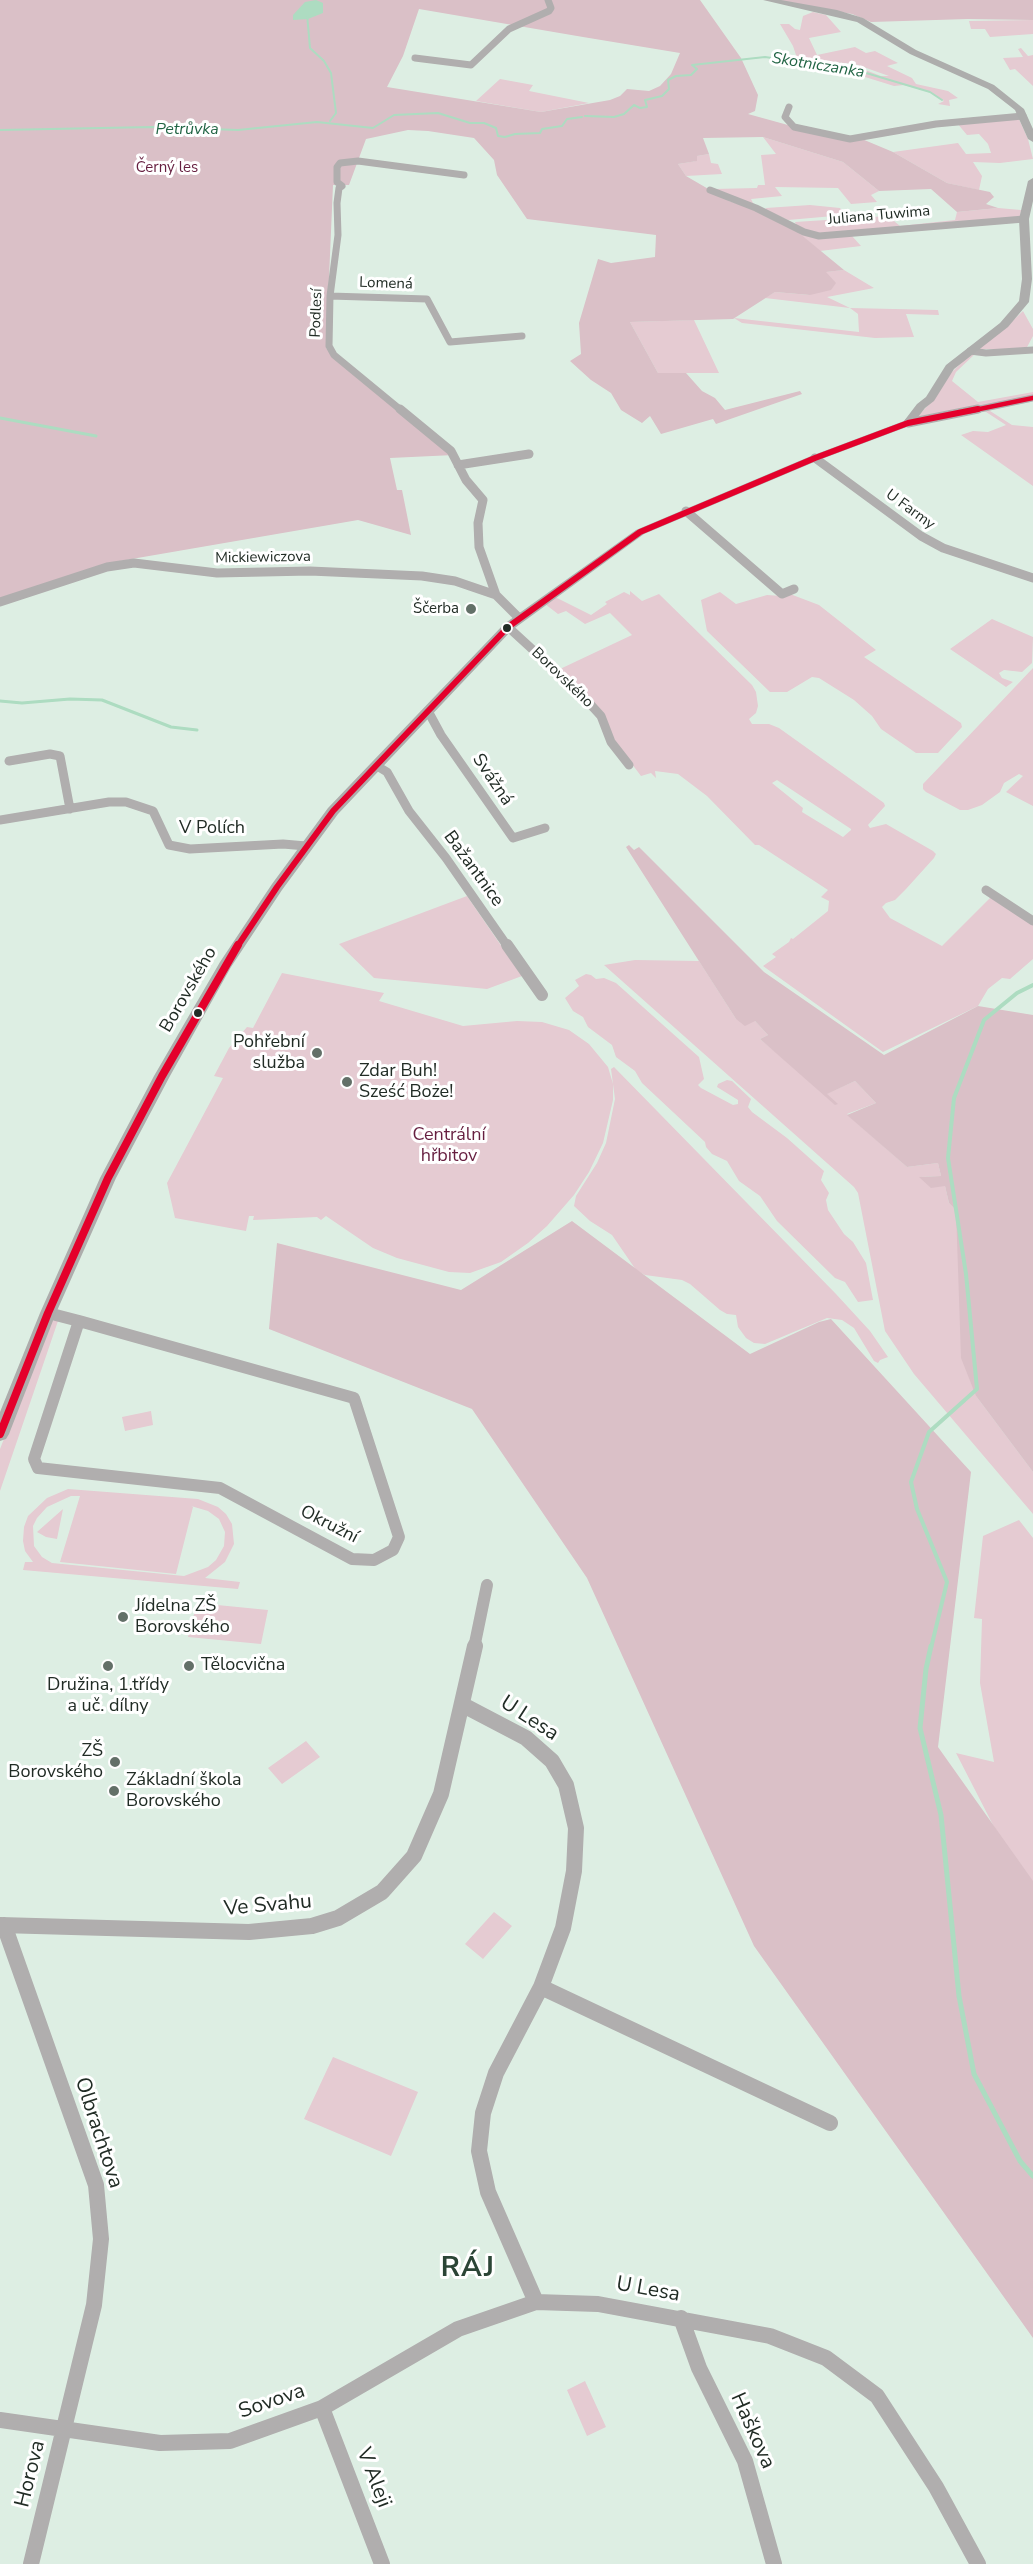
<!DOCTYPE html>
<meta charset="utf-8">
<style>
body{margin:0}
canvas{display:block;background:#ddeee3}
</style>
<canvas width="1033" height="2564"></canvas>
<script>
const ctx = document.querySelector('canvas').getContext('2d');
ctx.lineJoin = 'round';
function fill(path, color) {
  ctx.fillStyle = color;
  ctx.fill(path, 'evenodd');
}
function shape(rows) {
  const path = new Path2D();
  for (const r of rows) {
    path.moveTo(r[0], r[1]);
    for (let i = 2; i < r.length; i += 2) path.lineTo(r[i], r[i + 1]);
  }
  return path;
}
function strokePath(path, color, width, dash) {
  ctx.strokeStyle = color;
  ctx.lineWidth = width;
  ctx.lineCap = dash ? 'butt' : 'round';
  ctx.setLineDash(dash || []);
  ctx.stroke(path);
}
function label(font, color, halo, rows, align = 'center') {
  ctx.font = font + ' "Nunito Sans",sans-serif';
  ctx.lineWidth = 6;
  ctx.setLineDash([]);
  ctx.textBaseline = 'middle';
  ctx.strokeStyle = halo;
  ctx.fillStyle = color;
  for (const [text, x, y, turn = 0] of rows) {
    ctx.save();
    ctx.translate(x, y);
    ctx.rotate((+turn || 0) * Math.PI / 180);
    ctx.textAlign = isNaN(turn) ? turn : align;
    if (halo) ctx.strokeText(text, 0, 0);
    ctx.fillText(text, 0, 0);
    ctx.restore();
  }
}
fill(shape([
 [813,12,826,15,841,32,809,38,817,55,855,47,866,53,875,51,898,63,887,66,912,78,916,84,948,91,958,98,949,100,950,106,938,104,944,101,930,92,904,85,894,86,833,67,809,69,805,62,818,66,855,66,881,76,889,76,855,64,833,62,824,63,814,58,797,58,793,46,780,24,789,24,795,29,800,30,803,16],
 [1033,20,1033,34,990,37,985,29,971,29,969,21],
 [1021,48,1028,56,1033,55,1033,86,1015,69,1010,70,1003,58,1023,57,1018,49],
 [500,79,533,85,529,91,589,103,541,112,476,101],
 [1018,117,1028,139,1033,159,1000,163,973,162,982,176,979,190,947,183,893,152,958,143,966,154,991,153,988,144,979,134,967,135,957,123],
 [763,137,843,162,879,191,871,195,877,202,851,204,838,188,775,187,782,196,751,199,754,205,713,189,757,188,758,185,765,185,761,155,776,154],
 [709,154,711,163,718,164,722,174,686,176,678,164,696,161,697,156],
 [810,205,840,208,845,215,788,220,765,210,766,208],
 [998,208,1021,210,1020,218,824,235,797,227,795,222,888,216,900,226,955,220,957,212],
 [793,229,811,236,852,236,861,246,820,251],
 [844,270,874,288,827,297,850,308,938,310,939,315,906,314,914,337,875,338,742,323,734,318,859,332,858,314,850,308,765,298,775,292,810,295,825,272],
 [1023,311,1033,329,1033,336,1026,349,978,349,1004,329],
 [694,320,719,373,658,373,630,322],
 [976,353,956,372,952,381,978,402,1033,392,1033,396,917,417,934,399,946,378,965,359],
 [987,409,1012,425,1033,427,1033,486,961,435,973,431,988,432,1006,425,983,410],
 [630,591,642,601,659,594,752,685,756,692,758,706,756,713,749,719,752,724,769,724,779,728,884,803,885,806,868,825,870,828,886,824,933,851,936,854,934,858,906,889,895,900,886,903,882,907,890,918,942,946,993,895,1033,920,1033,959,1010,979,1002,978,988,989,978,1006,883,1052,763,966,776,957,772,954,789,942,791,938,793,939,828,911,829,901,821,897,828,890,759,845,755,845,707,796,678,774,655,771,656,778,651,773,641,776,560,669,632,635,610,613,585,624,566,611,558,614,545,604,555,597,591,615,607,604,605,602,624,592,630,595],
 [777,780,851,829,851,830,843,837,802,812,803,808,772,783],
 [720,592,736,604,767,595,782,596,790,594,819,605,876,650,864,657,961,723,962,727,938,753,916,753,881,729,872,716,854,700,819,678,812,677,787,692,770,692,707,631,701,600],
 [992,619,1033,637,1032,663,1022,672,1004,670,999,673,1002,678,1013,682,1006,687,950,649],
 [1033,668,1033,806,1006,792,1023,776,1019,774,1004,783,1000,792,982,805,968,810,960,810,926,792,923,789,923,784],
 [467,896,522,976,487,989,374,978,339,944],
 [635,960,699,961,736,1019,755,1021,768,1035,760,1039,826,1094,855,1081,876,1103,847,1114,907,1167,938,1163,941,1176,920,1177,945,1186,949,1203,956,1210,976,1396,1033,1472,1033,1514,914,1374,885,1331,858,1193,854,1187,604,965],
 [282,973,384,993,379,1001,463,1026,517,1021,542,1022,569,1030,589,1044,608,1067,613,1084,613,1100,603,1143,589,1172,574,1195,547,1226,528,1243,501,1262,470,1273,449,1272,397,1258,373,1248,326,1216,321,1220,317,1217,253,1220,254,1216,249,1216,246,1231,175,1218,167,1183,223,1078,214,1076,229,1048,247,1027,253,1028],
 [586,974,591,975,596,979,604,978,616,983,699,1057,704,1079,698,1085,701,1088,733,1105,738,1104,738,1100,717,1087,718,1084,727,1080,732,1081,751,1099,748,1107,752,1112,787,1138,824,1171,821,1180,829,1193,826,1200,828,1210,844,1234,853,1242,866,1263,873,1300,858,1302,845,1282,835,1278,777,1221,760,1196,739,1181,727,1161,712,1154,706,1147,705,1142,642,1083,635,1071,616,1057,612,1045,588,1027,583,1017,573,1011,565,998,579,986,575,980],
 [614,1067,836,1294,870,1331,888,1357,880,1360,878,1363,874,1361,854,1328,842,1320,827,1318,765,1344,754,1343,746,1338,738,1327,736,1315,727,1314,720,1310,690,1284,682,1280,645,1275,636,1270,612,1235,590,1221,574,1206,576,1196,597,1163,606,1143,615,1099,611,1069],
 [55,1320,58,1321,0,1491,0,1449,50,1322],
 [151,1411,153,1425,125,1431,122,1417],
 [68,1489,198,1499,218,1507,226,1514,232,1524,234,1544,225,1562,205,1578,240,1582,238,1589,23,1570,25,1562,33,1562,25,1551,23,1541,24,1527,28,1516,47,1498],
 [71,1496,80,1496,60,1562,176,1574,193,1507,191,1506,208,1511,219,1519,225,1532,224,1546,216,1560,208,1567,184,1576,52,1563,42,1557,34,1546,33,1526,37,1518,47,1507],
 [63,1509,57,1539,46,1537,37,1532],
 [1019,1520,1033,1538,1033,1888,1010,1858,956,1753,994,1762,980,1683,982,1619,974,1618,983,1536],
 [197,1603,268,1610,261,1644,188,1637],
 [306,1741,320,1757,282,1784,268,1768],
 [494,1912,512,1926,483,1959,465,1944],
 [333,2057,418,2092,391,2156,304,2119],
 [585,2381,606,2427,587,2436,567,2390]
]), '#e5cbd2');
fill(shape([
 [0,0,700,0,741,58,758,95,755,111,748,114,835,138,862,139,893,152,947,183,990,192,994,197,986,204,998,208,957,212,931,189,879,191,843,162,763,137,703,138,709,154,697,156,697,161,678,164,686,176,729,201,759,211,788,224,844,270,826,272,836,283,831,290,810,295,775,292,733,319,630,322,658,373,686,373,702,391,715,398,725,410,800,391,802,394,716,424,713,419,661,434,650,416,642,423,621,410,611,393,591,380,570,361,581,354,579,323,598,259,611,263,655,257,656,235,527,219,497,175,494,160,474,138,428,131,408,130,366,139,349,185,333,185,326,348,454,455,390,458,397,490,402,490,411,535,358,520,120,561,0,600],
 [419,9,583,37,680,53,671,74,660,86,649,91,627,89,620,96,610,100,541,112,387,87,403,56],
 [773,0,1033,0,1033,20,968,19,871,22,852,14],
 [629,845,634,850,639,847,764,972,884,1055,978,1006,1033,1015,1033,1472,976,1396,961,1358,956,1210,949,1203,945,1186,931,1188,919,1177,941,1176,938,1163,907,1167,847,1115,876,1103,855,1081,827,1094,838,1104,835,1105,760,1039,768,1035,755,1021,745,1026,736,1019,626,847],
 [572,1221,750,1354,819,1322,831,1319,971,1472,938,1747,1033,1881,1033,2338,754,1946,587,1578,472,1409,269,1329,277,1243,461,1290]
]), '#dac0c7');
fill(shape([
 [316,0,323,3,323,13,308,19,293,20,293,15,305,2]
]), '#addcc1');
strokePath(shape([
 [307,14,310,48,324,61,331,73,336,113,330,121],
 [585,116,614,117,624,114,634,105,640,108,647,107,645,100,662,96,669,89,668,80,676,76,691,75,697,69,692,65,765,57,856,70,930,92,942,100],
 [0,130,152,127,238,130,317,122,373,128,394,115,438,113,470,123,484,123,496,128,498,136,505,137,515,134,540,133,542,129,562,126,567,119,582,117]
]), '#addcc1', 2);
strokePath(shape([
 [0,418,96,436],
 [0,701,22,703,70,699,102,700,171,727,197,730]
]), '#addcc1', 3);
strokePath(shape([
 [931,1648,947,1582,917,1509,911,1482,929,1432,977,1389,966,1274,948,1158,954,1098,984,1020,1017,993,1033,985]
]), '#addcc1', 4);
strokePath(shape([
 [931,1646,926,1669,920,1728,941,1815,959,1996,974,2074,1020,2161,1033,2176]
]), '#addcc1', 5);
strokePath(shape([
 [415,58,471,65,509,29,549,11,551,8,548,0],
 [789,107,785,117,794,127,850,139,936,124,1023,116],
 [710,190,756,208,804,232,819,236,1024,219],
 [330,296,427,299,450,342,522,336],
 [970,351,986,353,1033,350],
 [402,411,334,355,329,346,330,296,338,235,337,203,339,188,342,186,337,182,337,167,340,163,358,161,464,175],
 [970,411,1033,398]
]), '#b0aeae', 7);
strokePath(shape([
 [400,409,451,451,466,480,483,500,478,523,479,547,496,595],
 [908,423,978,409],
 [815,458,921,536,943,548,1033,578],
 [458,465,529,454],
 [686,511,782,594,794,589],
 [0,602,107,567,134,563,217,573,310,571,422,576,455,581,496,595,519,618],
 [508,627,580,693,601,716,611,742,629,765],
 [428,711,441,735,513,838,545,828],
 [9,761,50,754,60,756,70,809],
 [377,766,387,772,409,811,446,858,508,947],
 [0,820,109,802,126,802,153,811,169,845,190,849,283,844,306,846],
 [986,890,1033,921]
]), '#b0aeae', 9);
strokePath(shape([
 [507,945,542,995],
 [48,1313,79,1321],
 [79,1321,354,1398,399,1537,393,1550,374,1560,352,1559,220,1488,38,1468,34,1459,79,1321],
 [474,1648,487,1585]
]), '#b0aeae', 12);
strokePath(shape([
 [463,1705,526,1738,552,1761,566,1785,576,1828,574,1871,563,1928,541,1987,496,2073,483,2113,479,2151,488,2192,536,2302],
 [0,1925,249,1932,312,1926,338,1918,382,1892,414,1856,441,1794,475,1646],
 [4,1925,96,2185,101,2239,94,2305,31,2564],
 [541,1987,830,2123],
 [681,2318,699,2368,745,2461,774,2564],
 [322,2408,382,2564],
 [0,2420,160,2443,230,2441,322,2408,458,2329,536,2302,598,2304,770,2336,826,2358,877,2396,936,2487,978,2564]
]), '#b0aeae', 16);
fill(shape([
 [763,0,781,0,837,10,863,18,916,50,994,85,1024,109,1033,129,1033,142,1028,139,1015,110,988,89,910,54,857,22,763,0],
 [1033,178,1033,201,1029,219,1032,279,1029,302,1008,327,954,369,934,401,925,408,912,425,819,460,644,534,512,630,338,814,282,890,231,967,170,1076,116,1178,56,1313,9,1434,6,1439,0,1441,0,1412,40,1313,100,1178,154,1076,220,962,272,884,328,808,504,624,636,530,811,456,904,421,917,404,926,397,946,365,1000,323,1019,301,1022,279,1019,219,1028,181,1033,178]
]), '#adadac');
strokePath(shape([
 [970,411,1033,398]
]), '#e4002b', 4.5);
strokePath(shape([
 [237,947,277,887,333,811,508,627,640,532,815,458,908,423,978,409]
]), '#e4002b', 6);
strokePath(shape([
 [0,1434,48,1313,108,1178,162,1076,238,945]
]), '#e4002b', 8);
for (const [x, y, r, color] of [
 [471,609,6,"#637068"],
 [507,628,5,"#212c25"],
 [198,1013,5,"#212c25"],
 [317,1053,6,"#637068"],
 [347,1082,6,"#637068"],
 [123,1617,6,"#637068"],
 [108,1666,6,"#637068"],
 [189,1666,6,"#637068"],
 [115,1762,6,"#637068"],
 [114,1791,6,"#637068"]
]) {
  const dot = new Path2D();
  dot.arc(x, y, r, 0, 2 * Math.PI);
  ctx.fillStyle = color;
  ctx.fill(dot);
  strokePath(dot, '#fff', 2);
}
label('15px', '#661f40', '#fff', [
 ["Černý les",167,168]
]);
label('15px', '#212c25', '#fff', [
 ["Juliana Tuwima",879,216,-5],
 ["Lomená",386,284,2],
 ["Podlesí",317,313,-88],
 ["U Farmy",910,510,36],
 ["Mickiewiczova",263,558,-1],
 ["Borovského",562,678,44]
]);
label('15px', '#212c25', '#fff', [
 ["Ščerba",459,609]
], 'right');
label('italic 16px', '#226545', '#fff', [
 ["Skotniczanka",818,66,9],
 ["Petrůvka",187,130]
]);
label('18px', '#212c25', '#fff', [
 ["Svážná",492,780,56],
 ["V Polích",212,829],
 ["Bažantnice",473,869,54],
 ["Borovského",189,990,-60],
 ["Okružní",329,1525,27]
]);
label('18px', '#212c25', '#fff', [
 ["Pohřební",305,1043,"right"],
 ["služba",305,1064,"right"],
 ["Zdar Buh!",359,1072],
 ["Sześć Boże!",359,1093],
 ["Jídelna ZŠ",135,1607],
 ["Borovského",135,1628],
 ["Tělocvična",201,1666],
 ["Družina, 1.třídy",108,1686,"center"],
 ["a uč. dílny",108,1707,"center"],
 ["ZŠ",103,1752,"right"],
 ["Borovského",103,1773,"right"],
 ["Základní škola",126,1781],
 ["Borovského",126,1802]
], 'left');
label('18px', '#661f40', '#fff', [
 ["Centrální",449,1136],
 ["hřbitov",449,1157]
]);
label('21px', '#212c25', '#fff', [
 ["U Lesa",529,1719,33],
 ["Ve Svahu",268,1906,-5],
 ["Olbrachtova",98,2133,72],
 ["U Lesa",648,2290,10],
 ["Sovova",272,2402,-19],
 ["Haškova",752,2431,66],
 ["Horova",31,2474,-76],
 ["V Aleji",373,2478,69]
]);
ctx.letterSpacing = '1.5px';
label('bold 28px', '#2b4536', '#fff', [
 ["RÁJ",468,2269]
]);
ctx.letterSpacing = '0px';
</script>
